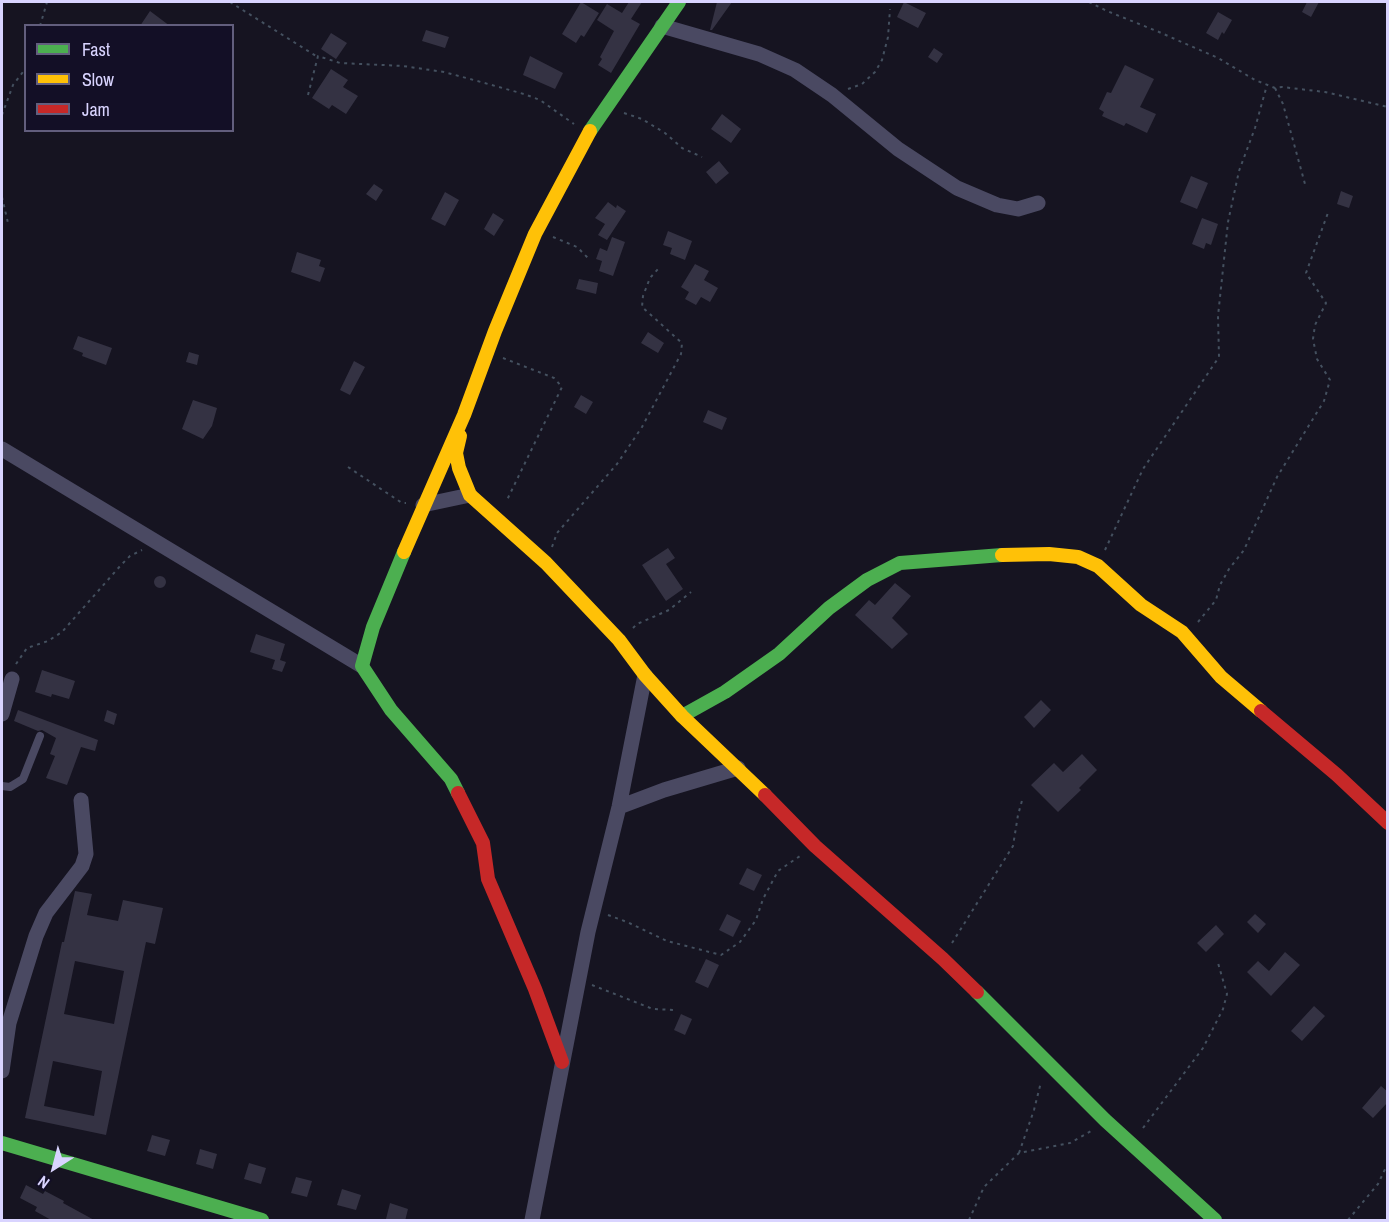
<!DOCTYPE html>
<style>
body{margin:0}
#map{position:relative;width:1389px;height:1222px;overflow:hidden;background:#161421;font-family:"Archivo Narrow",sans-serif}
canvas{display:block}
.frame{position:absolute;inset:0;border:3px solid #d9d4ff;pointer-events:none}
.legend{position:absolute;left:24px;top:24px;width:210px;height:108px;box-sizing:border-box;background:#130f26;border:2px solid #625e7d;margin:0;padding:8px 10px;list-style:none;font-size:18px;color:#d9d4ff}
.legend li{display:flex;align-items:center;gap:12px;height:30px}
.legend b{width:30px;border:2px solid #625e7d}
.north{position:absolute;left:24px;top:1138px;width:60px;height:60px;-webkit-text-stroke:4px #130f26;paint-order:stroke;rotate:216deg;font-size:16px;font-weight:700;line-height:24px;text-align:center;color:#d9d4ff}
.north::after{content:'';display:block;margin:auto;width:21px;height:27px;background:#d9d4ff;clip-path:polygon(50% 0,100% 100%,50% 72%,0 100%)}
</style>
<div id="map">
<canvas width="1389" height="1222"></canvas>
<div class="frame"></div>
<ul class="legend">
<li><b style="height:8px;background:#4caf50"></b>Fast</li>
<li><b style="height:8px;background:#ffc107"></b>Slow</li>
<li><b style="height:8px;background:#c62828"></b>Jam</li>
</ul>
<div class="north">N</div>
</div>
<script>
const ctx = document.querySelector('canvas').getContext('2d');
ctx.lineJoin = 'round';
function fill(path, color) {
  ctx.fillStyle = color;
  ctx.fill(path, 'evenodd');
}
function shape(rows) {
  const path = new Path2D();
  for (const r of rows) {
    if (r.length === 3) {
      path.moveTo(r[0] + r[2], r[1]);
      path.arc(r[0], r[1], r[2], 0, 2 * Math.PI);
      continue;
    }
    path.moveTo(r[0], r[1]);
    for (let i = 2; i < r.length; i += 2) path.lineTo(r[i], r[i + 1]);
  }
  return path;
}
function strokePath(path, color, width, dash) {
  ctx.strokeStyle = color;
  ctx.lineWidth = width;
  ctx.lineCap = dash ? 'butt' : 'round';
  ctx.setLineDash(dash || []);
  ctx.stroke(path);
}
fill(shape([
 [581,2,599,13,584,37,581,35,576,43,562,34],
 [629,2,642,2,631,19,640,24,611,73,598,65,602,59,600,57,614,31,597,20,607,4,622,13],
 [717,2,732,2,712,30,710,30],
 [904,2,926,13,918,28,897,17],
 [1307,2,1319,2,1311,17,1302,12],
 [150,11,170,26,140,26],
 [1218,12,1232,20,1224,34,1222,32,1218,40,1206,33],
 [426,30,449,37,445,48,422,41],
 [331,33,347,43,336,59,321,49],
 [934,48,943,54,937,63,928,57],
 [530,56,563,73,555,89,523,75],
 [1125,65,1154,79,1140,107,1156,114,1147,133,1126,123,1124,126,1102,116,1104,112,1099,109,1107,92,1111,93],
 [331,69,348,80,343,87,358,96,346,114,332,105,329,109,312,98],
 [722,114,741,129,731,143,711,129],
 [719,161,729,173,716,184,706,172],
 [1191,176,1208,183,1197,209,1180,202],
 [374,184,383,190,376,201,366,194],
 [1341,191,1353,196,1349,208,1337,204],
 [445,192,459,200,445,226,431,219],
 [608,202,616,208,617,205,626,211,607,240,598,235,605,224,595,218],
 [493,213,504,220,494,236,484,229],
 [1202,218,1218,224,1211,245,1206,243,1204,249,1192,244],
 [668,231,692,241,685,260,670,254,672,248,663,245],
 [612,237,625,242,613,276,599,271,602,261,596,259,600,248,607,251],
 [297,252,321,260,319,266,325,268,320,282,291,272],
 [695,264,709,271,704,280,718,288,710,302,701,297,696,305,685,299,689,292,681,287],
 [579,279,598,283,596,294,576,289],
 [648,332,664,343,658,353,641,343],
 [78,336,112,348,106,365,82,356,83,353,73,349],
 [189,352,199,355,197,365,186,362],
 [354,361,365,367,350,395,340,390],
 [581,395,593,402,586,414,574,407],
 [193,400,217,408,212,426,203,439,182,429],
 [708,410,727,418,722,430,703,422],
 [668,548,675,558,666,564,683,589,666,601,642,565],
 [160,582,6],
 [895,583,911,596,892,618,908,634,892,649,855,615,869,600,875,605],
 [256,634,285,644,280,660,286,662,282,672,272,669,275,660,250,652],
 [42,670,75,681,69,699,52,694,51,697,35,692],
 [1041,700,1051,710,1034,728,1024,717],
 [18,710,98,740,95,751,81,747,67,785,46,778,55,756,50,754,56,738,42,730,38,731,14,721],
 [107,710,117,714,114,725,104,721],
 [1082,754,1097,770,1079,788,1081,790,1058,812,1031,785,1054,763,1063,772],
 [747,868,762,875,754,891,739,884],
 [75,891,92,894,87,915,118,921,123,900,163,908,155,944,146,942,106,1135,25,1118,62,942,64,942],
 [75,961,124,971,114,1024,64,1014],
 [53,1061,102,1071,94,1116,44,1106],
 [727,914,741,921,733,937,719,930],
 [1255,914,1266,924,1258,933,1247,922],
 [1216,925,1224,934,1206,952,1197,943],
 [1285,952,1300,965,1271,996,1247,972,1258,961,1269,971],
 [706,959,719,965,708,988,695,982],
 [1314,1006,1325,1016,1302,1041,1291,1031],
 [681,1014,692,1019,685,1035,674,1030],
 [1381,1086,1388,1092,1388,1102,1373,1118,1362,1108],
 [152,1135,170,1140,165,1156,147,1151],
 [200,1149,217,1154,213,1169,196,1164],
 [249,1163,266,1168,261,1184,244,1179],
 [296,1177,312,1181,307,1197,291,1193],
 [26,1185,43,1194,45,1191,64,1201,63,1203,96,1221,53,1221,35,1211,37,1207,20,1198],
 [342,1189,361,1195,356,1210,337,1205],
 [390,1203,408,1209,405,1221,386,1219]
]), '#343243');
strokePath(shape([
 [230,2,316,56],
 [1089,2,1107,11,1159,32,1218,58,1255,80,1275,88,1282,87,1325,92,1388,107],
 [40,26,47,2],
 [1275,88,1283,104,1305,184],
 [848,89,862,84,875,72,882,60,888,37,890,9],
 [308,95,318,56,340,63,403,66,444,72,470,79,524,94,540,100,574,124],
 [624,113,642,119,665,133,682,148,702,157],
 [2,115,13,85,26,68],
 [2,197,8,223],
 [553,237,577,247,590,260],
 [503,358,554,378,562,387,506,502],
 [348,467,402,503,406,503],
 [552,547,557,533,617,464,642,427,681,354,682,343,642,307,643,296,650,278,658,269],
 [1105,550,1143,469,1219,357,1218,316,1228,222,1239,171,1255,128,1267,85],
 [1198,622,1216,600,1220,585,1229,569,1244,550,1277,477,1324,401,1330,380,1317,359,1313,339,1315,325,1326,303,1306,273,1329,210],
 [633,628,637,624,669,610,691,592],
 [16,664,27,648,48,641,62,632,121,565,130,556,142,550],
 [608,915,627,922,667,941,721,955,740,942,756,920,763,899,778,871,800,856],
 [952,943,1013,846,1018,815,1023,797],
 [592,985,653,1009,673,1010],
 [1143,1128,1203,1048,1223,1009,1227,994,1218,963],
 [1019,1153,1034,1110,1041,1082],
 [969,1220,984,1187,1019,1153,1070,1143,1091,1131],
 [1348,1220,1378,1184,1388,1163]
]), '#44505f', 2, [3, 4.5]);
strokePath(shape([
 [2,786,10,787,23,779,40,736]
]), '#4a4962', 8);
strokePath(shape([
 [662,26,759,54,795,70,832,95,898,149,957,188,997,205,1018,209,1038,203],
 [2,449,362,666],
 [423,505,470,495],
 [2,714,12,679],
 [619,807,664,790,738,768],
 [2,1071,9,1023,36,936,46,913,82,866,86,854,81,800],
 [532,1220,588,932,619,807,645,675]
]), '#4a4962', 15);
strokePath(shape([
 [590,131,679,2],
 [404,552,373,627,362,666,391,710,451,779,458,793],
 [682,716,725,692,779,654,829,608,867,580,900,563,1002,555],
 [977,992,1105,1120,1215,1220],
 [2,1143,262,1220]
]), '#4caf50', 14);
strokePath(shape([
 [460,436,456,453,459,468,470,495,546,563,619,640,645,675,682,716,765,795],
 [404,552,464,415,495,331,535,234,590,131],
 [1002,555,1049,554,1078,557,1098,566,1141,605,1182,632,1221,677,1261,711]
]), '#ffc107', 14);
strokePath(shape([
 [1261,711,1337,775,1388,823],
 [458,793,483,843,488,879,535,989,562,1062],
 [765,795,815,846,943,959,977,992]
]), '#c62828', 14);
</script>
